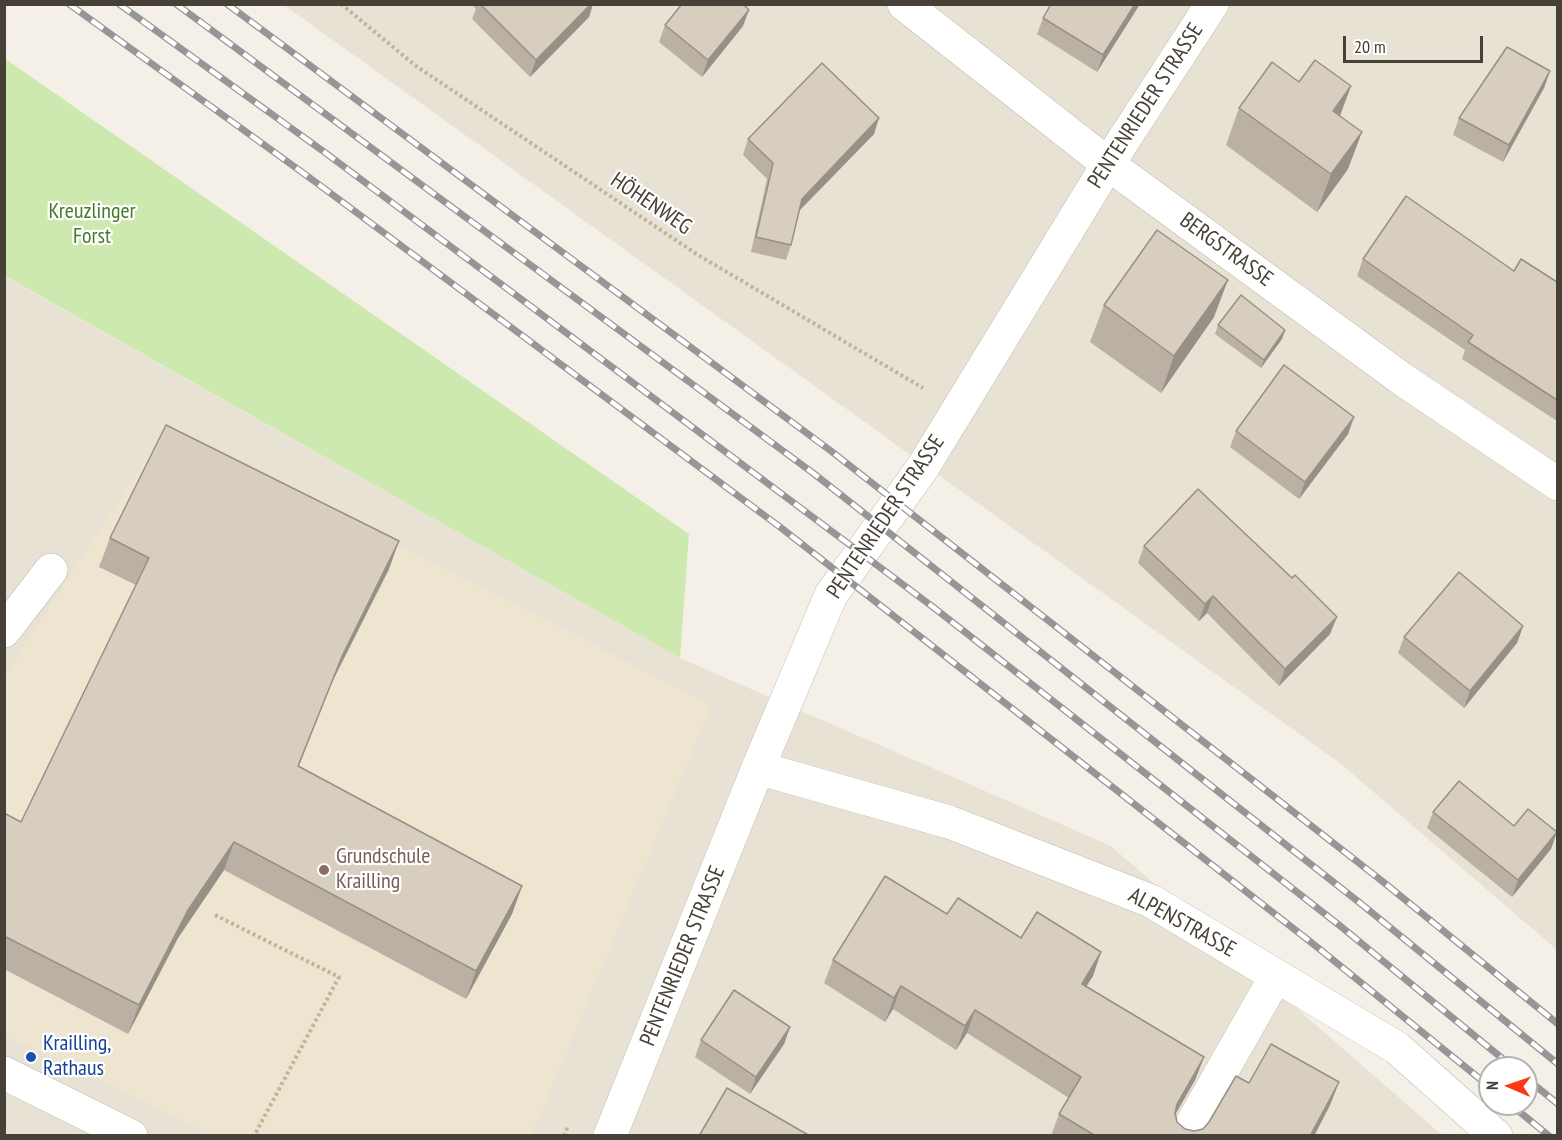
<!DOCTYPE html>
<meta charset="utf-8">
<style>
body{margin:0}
#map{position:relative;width:1562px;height:1140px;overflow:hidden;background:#f4f0e7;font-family:"PT Sans Narrow",sans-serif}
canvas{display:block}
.frame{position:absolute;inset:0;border:6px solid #474036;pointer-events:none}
.north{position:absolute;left:1478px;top:1056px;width:60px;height:60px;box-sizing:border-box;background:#fff;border:2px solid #b5b3af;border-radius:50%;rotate:272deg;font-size:16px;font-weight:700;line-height:24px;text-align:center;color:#474036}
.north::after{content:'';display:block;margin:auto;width:21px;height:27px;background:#fd3814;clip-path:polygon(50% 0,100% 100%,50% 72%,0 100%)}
.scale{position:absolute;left:1343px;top:36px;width:140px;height:27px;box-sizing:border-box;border:3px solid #474036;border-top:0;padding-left:8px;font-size:18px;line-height:21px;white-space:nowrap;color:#474036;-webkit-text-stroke:4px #fff;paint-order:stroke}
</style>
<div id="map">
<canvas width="1562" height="1140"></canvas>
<div class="frame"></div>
<div class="north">N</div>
<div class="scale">20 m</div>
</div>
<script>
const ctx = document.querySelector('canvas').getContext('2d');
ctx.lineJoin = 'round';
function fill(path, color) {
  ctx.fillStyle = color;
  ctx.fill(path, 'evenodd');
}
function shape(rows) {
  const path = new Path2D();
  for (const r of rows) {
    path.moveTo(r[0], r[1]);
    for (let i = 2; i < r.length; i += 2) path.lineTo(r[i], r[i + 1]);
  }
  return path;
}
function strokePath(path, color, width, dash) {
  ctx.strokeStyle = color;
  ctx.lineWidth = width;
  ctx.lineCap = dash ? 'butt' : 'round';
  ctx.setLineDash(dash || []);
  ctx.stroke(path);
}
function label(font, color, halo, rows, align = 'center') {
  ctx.font = font + ' "PT Sans Narrow",sans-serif';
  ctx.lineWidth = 4.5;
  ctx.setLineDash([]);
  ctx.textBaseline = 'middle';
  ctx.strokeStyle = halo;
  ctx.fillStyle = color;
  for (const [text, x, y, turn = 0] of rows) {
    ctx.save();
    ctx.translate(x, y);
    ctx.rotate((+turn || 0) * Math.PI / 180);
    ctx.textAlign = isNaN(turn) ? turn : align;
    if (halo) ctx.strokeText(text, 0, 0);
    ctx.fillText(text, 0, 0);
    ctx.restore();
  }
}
fill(shape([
 [284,5,1557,5,1557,950,1341,764],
 [4,276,680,658,1111,846,1442,1135,5,1135]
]), '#e8e2d5');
fill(shape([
 [167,427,712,705,532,1135,216,1136,5,1035,4,677]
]), '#ede5d0');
fill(shape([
 [4,58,689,534,680,658,5,276]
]), '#cee9af');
const minor = shape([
 [904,4,1108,164,1402,379,1558,484],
 [4,631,51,570],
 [758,768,949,822,1151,901,1397,1048,1496,1136],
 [4,1073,131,1136],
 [610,1136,758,768,831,595,923,467,1108,164,1212,4],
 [1185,1136,1276,976]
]);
strokePath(minor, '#c2bbac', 34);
strokePath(shape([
 [341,4,416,66,698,255,923,388],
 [215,915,339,977,254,1136],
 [564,1136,568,1126]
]), '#c1b49a', 4, [3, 3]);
strokePath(minor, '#fff', 33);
const rail = shape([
 [69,4,310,178,780,527,1317,947,1490,1087],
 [119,4,327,154,933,607,1339,925,1514,1068],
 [176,4,813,473,1360,903,1558,1064],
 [227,4,831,451,1382,881,1558,1024],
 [1526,1078,1558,1104],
 [1510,1104,1549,1136]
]);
strokePath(rail, '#969696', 7);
strokePath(rail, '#fff', 4.5, [14]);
fill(shape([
 [471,4,593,4,589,17,530,77,472,19,476,9],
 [1051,4,1140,4,1097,72,1037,34,1043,18],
 [665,25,743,26,702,77,659,42],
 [1550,71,1544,88,1503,162,1453,135,1459,118],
 [1299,82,1351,86,1340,116,1348,169,1317,212,1226,145,1239,108],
 [874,134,799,211,791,245,786,260,751,252,767,179,743,155,748,139],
 [1363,259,1514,271,1557,282,1557,421,1462,359,1465,350,1357,276],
 [1104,305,1214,317,1161,393,1090,342],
 [1218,325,1285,330,1282,339,1261,368,1215,334],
 [1354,417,1348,434,1299,499,1230,447,1236,431],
 [110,538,389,569,332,682,299,766,522,886,512,914,466,999,224,870,178,938,128,1034,4,969,4,813,21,822,136,585,99,567],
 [1144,546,1330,634,1279,686,1207,613,1199,621,1138,563],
 [1523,626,1517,643,1464,708,1398,653,1404,637],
 [1433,812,1514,826,1551,849,1512,897,1427,828],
 [947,914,1021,938,1093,976,1086,986,1204,1057,1195,1080,1175,1115,1177,1122,1185,1129,1194,1131,1203,1129,1249,1083,1339,1082,1330,1105,1314,1136,1051,1136,1059,1114,1069,1098,967,1033,956,1050,893,1009,885,1022,824,983,833,960],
 [790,1027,784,1044,750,1094,695,1057,701,1040]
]), '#bab1a4');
fill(shape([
 [591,4,593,4,589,17,530,77,536,60],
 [1135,4,1140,4,1097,72,1103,55],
 [749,10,743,26,702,77,708,60],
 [1550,71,1544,88,1503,162,1509,145],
 [1351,86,1337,123,1333,111],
 [879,118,874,134,796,214,802,199],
 [1362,132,1348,169,1317,212,1331,174],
 [1228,280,1214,317,1161,393,1174,356],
 [1285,330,1282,339,1261,368,1264,360],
 [1354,417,1348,434,1299,499,1305,482],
 [399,541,389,569,332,682,287,794,298,766,343,654],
 [1213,596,1207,613,1199,621,1205,604],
 [1337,617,1330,634,1279,686,1285,669],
 [1523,626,1517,643,1464,708,1470,691],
 [1557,832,1551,849,1512,897,1518,880],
 [234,842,224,870,178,938,128,1034,139,1005,188,910],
 [522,886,512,914,466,999,476,971],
 [1101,952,1093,976,1073,1007,1082,984],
 [901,986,893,1009,885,1022,894,998],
 [975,1010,967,1033,956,1050,965,1026],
 [790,1027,784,1044,750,1094,756,1077],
 [1204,1057,1195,1080,1168,1127,1177,1104],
 [1339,1082,1330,1105,1314,1136,1310,1136]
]), '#979086');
const building = shape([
 [480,4,591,4,536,60,480,4],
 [682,4,743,4,749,10,708,60,665,25,682,4],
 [1051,4,1135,4,1103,55,1043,18,1051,4],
 [1507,47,1550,71,1509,145,1459,118,1507,47],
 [1315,60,1351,86,1333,111,1362,132,1331,174,1239,108,1272,62,1299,82,1315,60],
 [822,63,879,118,802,199,791,245,756,237,773,163,748,139,822,63],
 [1406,196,1514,271,1521,259,1557,282,1557,400,1468,342,1473,335,1363,259,1406,196],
 [1157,230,1228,280,1174,356,1104,305,1157,230],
 [1241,295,1285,330,1264,360,1218,325,1241,295],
 [1284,365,1354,417,1305,482,1236,431,1284,365],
 [166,425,399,541,343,654,298,766,522,886,476,971,234,842,188,910,139,1005,4,936,4,813,21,822,149,558,110,538,166,425],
 [1198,489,1292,578,1295,575,1337,617,1285,669,1213,596,1205,604,1144,546,1198,489],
 [1459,572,1523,626,1470,691,1404,637,1459,572],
 [1459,781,1514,826,1528,809,1557,832,1518,880,1433,812,1459,781],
 [885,876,947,914,958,898,1021,938,1037,912,1101,952,1082,984,1204,1057,1177,1104,1175,1113,1177,1122,1185,1129,1194,1131,1203,1129,1209,1122,1236,1076,1249,1083,1271,1044,1339,1082,1310,1136,1096,1136,1059,1114,1081,1077,975,1010,965,1026,901,986,894,998,833,960,885,876],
 [734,990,790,1027,756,1077,701,1040,734,990],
 [727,1088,810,1136,699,1136,727,1088]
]);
fill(building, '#d8cebf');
strokePath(building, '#979086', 1.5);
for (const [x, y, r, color] of [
 [324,870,6,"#8d6e63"],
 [31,1057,6,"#1a4fb4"]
]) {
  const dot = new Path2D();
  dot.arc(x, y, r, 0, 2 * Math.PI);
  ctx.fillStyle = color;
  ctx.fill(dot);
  strokePath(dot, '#fff', 2);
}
label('22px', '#474036', '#fff', [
 ["PENTENRIEDER STRASSE",1146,106,-57],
 ["HÖHENWEG",651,204,34],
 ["BERGSTRASSE",1226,250,36],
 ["PENTENRIEDER STRASSE",886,517,-56],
 ["ALPENSTRASSE",1182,923,29],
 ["PENTENRIEDER STRASSE",683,956,-68]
]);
label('22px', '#467a28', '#fff', [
 ["Kreuzlinger",92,212],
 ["Forst",92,237]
]);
label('22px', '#785e54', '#fff', [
 ["Grundschule",336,857],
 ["Krailling",336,882]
], 'left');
label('22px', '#164399', '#fff', [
 ["Krailling,",43,1044],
 ["Rathaus",43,1069]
], 'left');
</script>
